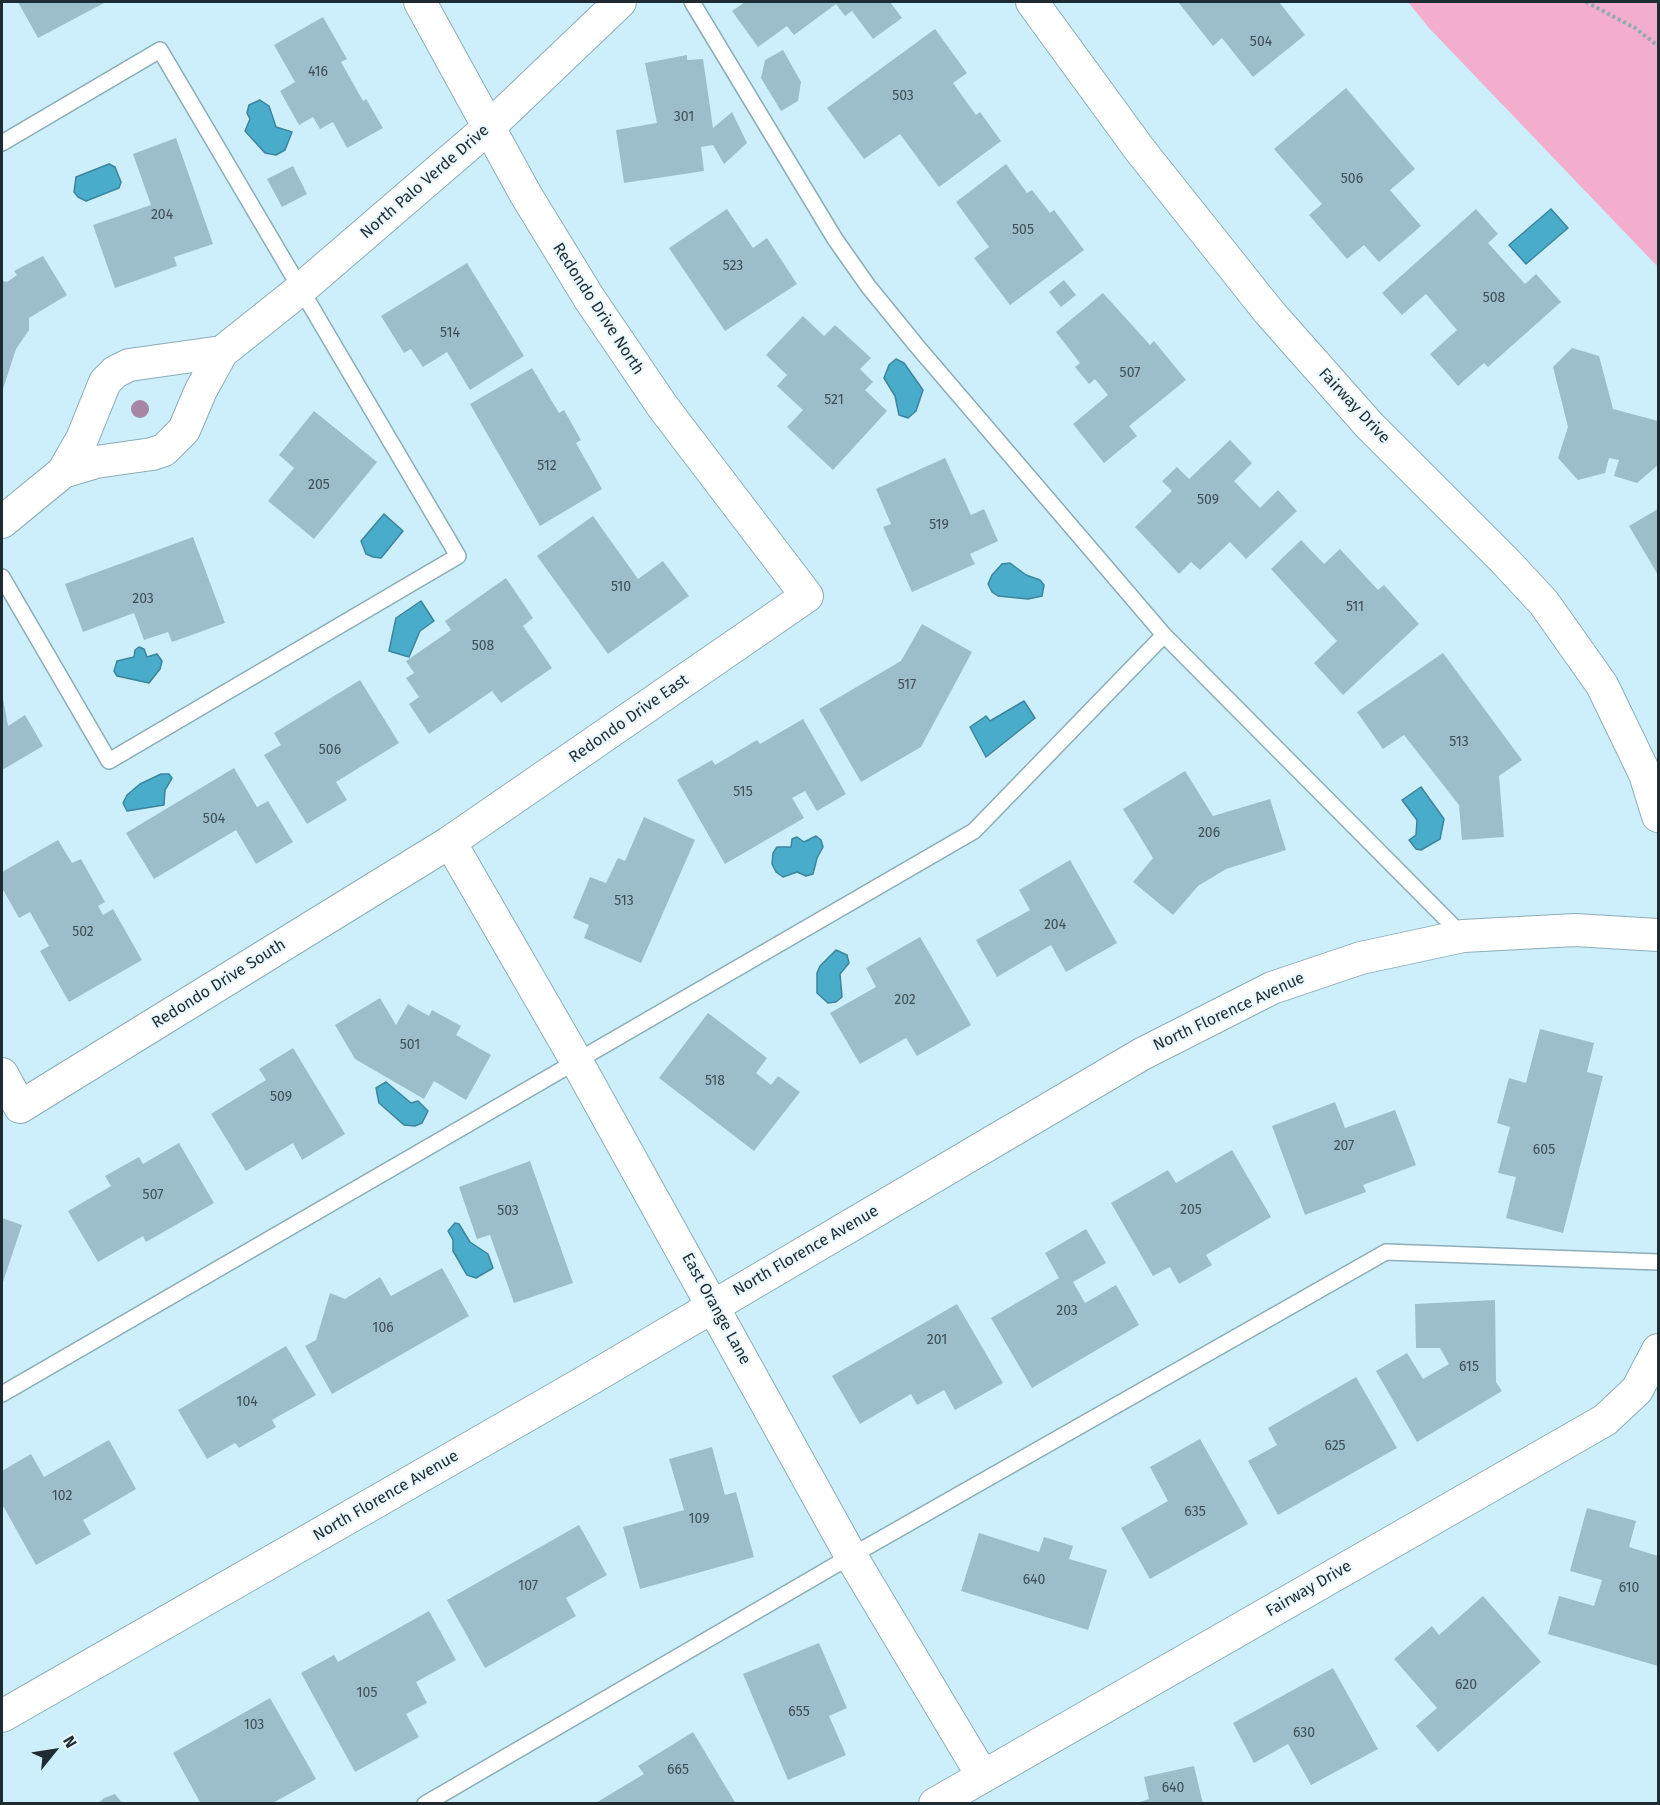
<!DOCTYPE html>
<style>
body{margin:0}
#map{position:relative;width:1660px;height:1805px;overflow:hidden;background:#cceffb;font-family:"Fira Sans",sans-serif}
canvas{display:block}
.frame{position:absolute;inset:0;border:3px solid #1e2b30;pointer-events:none}
.north{position:absolute;left:24px;top:1721px;width:60px;height:60px;-webkit-text-stroke:4px #eaf8fd;paint-order:stroke;rotate:60deg;font-size:16px;font-weight:700;line-height:24px;text-align:center;color:#1e2b30}
.north::after{content:'';display:block;margin:auto;width:21px;height:27px;background:#1e2b30;clip-path:polygon(50% 0,100% 100%,50% 72%,0 100%)}
</style>
<div id="map">
<canvas width="1660" height="1805"></canvas>
<div class="frame"></div>
<div class="north">N</div>
</div>
<script>
const ctx = document.querySelector('canvas').getContext('2d');
ctx.lineJoin = 'round';
function fill(path, color) {
  ctx.fillStyle = color;
  ctx.fill(path, 'evenodd');
}
function shape(rows) {
  const path = new Path2D();
  for (const r of rows) {
    path.moveTo(r[0], r[1]);
    for (let i = 2; i < r.length; i += 2) path.lineTo(r[i], r[i + 1]);
  }
  return path;
}
function strokePath(path, color, width, dash) {
  ctx.strokeStyle = color;
  ctx.lineWidth = width;
  ctx.lineCap = dash ? 'butt' : 'round';
  ctx.setLineDash(dash || []);
  ctx.stroke(path);
}
function label(font, color, halo, rows, align = 'center') {
  ctx.font = font + ' "Fira Sans",sans-serif';
  ctx.lineWidth = 4.5;
  ctx.setLineDash([]);
  ctx.textBaseline = 'middle';
  ctx.strokeStyle = halo;
  ctx.fillStyle = color;
  for (const [text, x, y, turn = 0] of rows) {
    ctx.save();
    ctx.translate(x, y);
    ctx.rotate((+turn || 0) * Math.PI / 180);
    ctx.textAlign = isNaN(turn) ? turn : align;
    if (halo) ctx.strokeText(text, 0, 0);
    ctx.fillText(text, 0, 0);
    ctx.restore();
  }
}
fill(shape([
 [1408,2,1658,2,1658,267,1429,28]
]), '#f2aecc');
const water = shape([
 [260,100,269,106,276,127,292,132,285,150,276,155,265,153,245,131,250,119,247,113,249,105,260,100],
 [109,164,115,167,121,182,119,188,86,201,78,197,74,192,76,177,109,164],
 [1551,209,1568,228,1526,264,1509,245,1551,209],
 [896,359,904,363,923,390,916,411,908,418,899,415,895,396,884,378,889,365,896,359],
 [384,514,403,531,381,558,373,557,366,554,361,541,384,514],
 [1010,563,1026,575,1040,580,1044,585,1042,596,1028,599,998,596,992,592,988,584,992,575,1002,564,1010,563],
 [421,601,434,621,420,631,409,657,389,651,396,618,421,601],
 [139,647,144,649,147,657,157,654,162,661,160,669,149,683,117,676,114,671,117,661,134,657,135,650,139,647],
 [1024,701,1035,718,986,757,970,727,986,716,990,721,1024,701],
 [161,774,169,774,172,778,165,790,164,805,127,811,123,803,127,795,140,784,161,774],
 [1421,787,1444,819,1440,839,1421,850,1416,849,1409,840,1416,835,1417,820,1402,800,1421,787],
 [816,836,821,840,823,847,817,858,813,874,806,876,797,872,783,877,776,872,772,864,773,853,777,847,791,847,792,839,797,837,804,842,816,836],
 [836,950,847,955,849,963,840,974,842,997,836,1002,828,1003,817,993,817,973,820,966,836,950],
 [386,1082,411,1103,418,1101,428,1111,422,1123,415,1126,404,1125,379,1103,376,1088,386,1082],
 [455,1223,459,1224,470,1242,488,1254,493,1268,476,1278,467,1275,453,1251,453,1240,448,1231,455,1223]
]);
fill(water, '#49acca');
strokePath(water, '#3c859c', 1.5);
fill(shape([
 [18,2,106,2,38,38],
 [745,2,890,2,902,18,873,39,852,11,845,16,836,4,794,35,787,26,758,47,732,11],
 [1178,2,1279,2,1305,35,1253,77,1222,38,1213,46],
 [323,17,347,59,341,62,363,101,366,99,383,128,347,148,333,122,320,129,313,117,299,125,280,91,295,82,274,45],
 [935,29,967,73,953,83,976,115,980,112,1001,141,939,187,900,134,864,159,827,108],
 [783,50,801,82,798,101,781,111,761,78,765,60],
 [687,55,687,60,703,59,713,128,732,112,747,143,724,164,713,145,701,147,704,171,624,183,616,130,657,123,645,63],
 [1346,88,1415,169,1390,190,1421,226,1379,262,1364,245,1347,259,1309,215,1322,204,1274,149],
 [176,138,213,244,174,257,177,266,115,288,93,225,151,205,133,154],
 [1006,164,1027,193,1032,190,1050,213,1054,210,1084,250,1010,305,974,258,989,247,956,202],
 [293,166,307,194,282,207,267,179],
 [727,209,753,248,767,238,797,284,725,331,669,248],
 [1476,209,1498,234,1488,243,1525,284,1536,274,1561,302,1488,367,1484,363,1458,386,1430,354,1457,330,1426,294,1402,315,1382,293],
 [43,256,67,295,29,318,29,330,16,349,2,392,2,281,7,282,17,275,14,271],
 [467,263,524,356,470,390,447,352,423,367,411,349,404,353,381,316],
 [1064,280,1076,295,1061,307,1049,292],
 [1103,293,1150,345,1154,341,1186,380,1129,426,1137,436,1104,463,1073,424,1108,395,1095,379,1089,384,1075,367,1080,363,1056,332],
 [803,316,824,336,835,325,871,358,860,369,873,382,865,390,887,411,833,470,787,427,803,410,777,386,787,375,766,355],
 [1572,348,1599,356,1613,409,1658,421,1658,465,1637,483,1614,476,1619,460,1609,458,1605,473,1578,480,1558,458,1568,427,1553,367],
 [532,368,559,413,564,410,581,440,576,443,602,489,540,526,470,404],
 [314,411,377,462,314,539,268,501,294,468,279,455],
 [1230,440,1252,463,1234,481,1260,508,1278,490,1297,511,1246,559,1230,542,1200,570,1191,562,1179,574,1135,527,1172,491,1162,481,1177,467,1189,479],
 [945,458,971,515,984,509,998,541,970,554,975,564,912,592,883,527,891,524,876,489],
 [1658,509,1658,575,1629,526],
 [593,516,638,579,663,561,689,596,608,654,537,556],
 [193,537,225,623,172,642,168,632,144,640,134,613,83,632,65,584],
 [1301,540,1324,564,1340,549,1378,590,1384,585,1419,624,1343,695,1314,663,1337,641,1271,569],
 [506,578,533,618,523,626,552,668,501,703,492,691,429,734,409,704,419,697,406,678,414,673,406,661,451,630,445,621],
 [922,624,972,652,921,747,861,782,819,709,901,661],
 [1443,653,1522,760,1499,776,1504,837,1462,840,1459,805,1404,735,1383,749,1357,712],
 [360,680,399,743,336,782,347,800,307,824,264,755,281,745,274,733],
 [2,693,8,726,25,715,43,746,2,770],
 [803,719,846,794,817,811,805,791,792,798,804,818,725,864,677,780,712,760,715,765,757,740,760,744],
 [234,768,257,807,268,801,293,842,256,864,236,830,154,879,126,833],
 [1185,771,1213,816,1270,799,1286,850,1226,869,1198,886,1173,915,1133,882,1153,858,1123,809],
 [644,817,695,840,641,963,584,938,589,925,573,918,590,877,606,883,618,858,625,861],
 [58,840,72,863,81,859,105,902,98,906,103,915,113,909,142,960,69,1002,40,951,49,946,30,912,19,918,2,888,2,872],
 [1070,860,1117,943,1066,972,1051,945,997,977,976,940,1030,910,1019,890],
 [920,937,971,1025,917,1056,906,1038,860,1064,830,1013,876,987,866,968],
 [380,998,396,1025,408,1004,429,1016,432,1010,461,1026,456,1035,491,1055,466,1100,434,1081,424,1099,355,1059,335,1025],
 [708,1013,767,1058,756,1073,771,1085,778,1076,800,1092,754,1151,659,1078],
 [1540,1029,1594,1043,1587,1072,1603,1076,1563,1233,1506,1218,1516,1177,1498,1173,1510,1127,1497,1123,1509,1078,1526,1083],
 [293,1048,345,1134,302,1160,293,1143,246,1171,211,1114,266,1080,259,1069],
 [1335,1102,1345,1128,1395,1110,1416,1165,1363,1185,1366,1192,1305,1215,1272,1126],
 [179,1143,214,1203,146,1242,143,1236,98,1262,68,1211,111,1186,105,1176,139,1157,143,1164],
 [1232,1150,1271,1217,1206,1255,1212,1265,1179,1284,1170,1267,1153,1276,1111,1203,1168,1170,1176,1183],
 [530,1161,573,1283,514,1303,490,1235,477,1239,459,1187],
 [2,1218,22,1225,2,1285],
 [1086,1229,1106,1263,1073,1282,1085,1303,1116,1285,1139,1325,1032,1388,991,1318,1059,1278,1045,1253],
 [442,1268,469,1316,332,1394,305,1346,316,1340,330,1293,345,1299,380,1277,391,1296],
 [1495,1300,1496,1382,1502,1391,1417,1442,1376,1371,1407,1353,1423,1379,1449,1364,1440,1348,1416,1348,1415,1304],
 [957,1304,1003,1383,955,1410,944,1390,917,1405,911,1394,860,1424,832,1376],
 [286,1346,316,1395,272,1420,276,1427,239,1448,235,1443,207,1459,178,1410],
 [1356,1377,1397,1448,1278,1515,1248,1461,1277,1445,1268,1428],
 [1200,1439,1248,1524,1150,1579,1121,1528,1168,1501,1150,1467],
 [109,1440,136,1489,83,1520,91,1534,36,1565,2,1504,2,1471,31,1454,44,1477],
 [712,1447,725,1495,736,1492,754,1557,640,1589,623,1527,684,1510,669,1459],
 [1587,1508,1636,1521,1629,1547,1658,1556,1658,1666,1548,1634,1559,1596,1594,1606,1602,1580,1570,1571],
 [579,1525,607,1575,566,1598,576,1616,485,1668,447,1600],
 [979,1533,1039,1552,1044,1537,1073,1546,1069,1559,1107,1570,1088,1630,961,1591],
 [1483,1596,1541,1662,1438,1752,1416,1726,1437,1708,1394,1659,1432,1626,1439,1635],
 [429,1611,456,1660,416,1682,427,1703,406,1714,419,1737,355,1772,301,1673,334,1655,338,1662],
 [819,1643,847,1708,829,1716,846,1755,788,1780,743,1674],
 [1333,1668,1378,1749,1311,1785,1288,1744,1254,1763,1233,1723],
 [270,1698,316,1779,271,1804,201,1804,173,1753],
 [693,1732,736,1804,594,1804,644,1774,638,1766],
 [1194,1766,1203,1804,1134,1804,1149,1799,1144,1777],
 [115,1794,123,1804,97,1804,104,1798]
]), '#9cbeca');
const service = shape([
 [692,2,835,239,868,286,916,345,1164,635,1463,936],
 [2,143,160,50,458,556,109,761,2,577],
 [2,1394,974,831,1164,635],
 [425,1804,851,1556,1386,1252,1658,1262]
]);
const minor = shape([
 [1032,2,1140,150,1269,312,1369,425,1506,562,1544,603,1602,685,1645,774,1658,816],
 [222,352,301,289,488,128,620,2],
 [222,352,201,390,184,430,164,450,152,454,96,462,63,472,82,439,105,382,115,372,129,365,222,352],
 [2,522,63,472],
 [450,842,577,1062,851,1556,982,1775],
 [2,1074,20,1107,450,842,807,596,663,407,589,298,526,195,420,2],
 [2,1716,578,1386,1142,1054,1272,988,1361,958,1463,936,1575,930,1658,935],
 [935,1804,1605,1420,1637,1390,1658,1350]
]);
strokePath(service, '#8badb8', 18);
strokePath(minor, '#8badb8', 34);
strokePath(shape([
 [1586,2,1635,28,1658,46]
]), '#8ea9b2', 4, [3, 3]);
strokePath(service, '#fff', 15);
strokePath(minor, '#fff', 32);
ctx.fillStyle = '#a685a5';
for (const [x, y] of [
 [140,409]
]) {
  ctx.beginPath();
  ctx.arc(x, y, 9, 0, 2 * Math.PI);
  ctx.fill();
}
label('14px', '#3e5056', null, [
 ["504",1261,42],
 ["416",318,72],
 ["503",903,96],
 ["301",684,117],
 ["506",1352,179],
 ["204",162,215],
 ["505",1023,230],
 ["523",733,266],
 ["508",1494,298],
 ["514",450,333],
 ["507",1130,373],
 ["521",834,400],
 ["512",547,466],
 ["205",319,485],
 ["509",1208,500],
 ["519",939,525],
 ["510",621,587],
 ["203",143,599],
 ["511",1355,607],
 ["508",483,646],
 ["517",907,685],
 ["513",1459,742],
 ["506",330,750],
 ["515",743,792],
 ["504",214,819],
 ["206",1209,833],
 ["513",624,901],
 ["204",1055,925],
 ["502",83,932],
 ["202",905,1000],
 ["501",410,1045],
 ["518",715,1081],
 ["509",281,1097],
 ["207",1344,1146],
 ["605",1544,1150],
 ["507",153,1195],
 ["205",1191,1210],
 ["503",508,1211],
 ["203",1067,1311],
 ["106",383,1328],
 ["201",937,1340],
 ["615",1469,1367],
 ["104",247,1402],
 ["625",1335,1446],
 ["102",62,1496],
 ["635",1195,1512],
 ["109",699,1519],
 ["640",1034,1580],
 ["107",528,1586],
 ["610",1629,1588],
 ["620",1466,1685],
 ["105",367,1693],
 ["655",799,1712],
 ["103",254,1725],
 ["630",1304,1733],
 ["665",678,1770],
 ["640",1173,1788]
]);
label('16px', '#1e2b30', '#eaf8fd', [
 ["North Palo Verde Drive",425,182,-41],
 ["Redondo Drive North",598,309,57],
 ["Fairway Drive",1354,406,47],
 ["Redondo Drive East",629,719,-35],
 ["Redondo Drive South",219,984,-32],
 ["North Florence Avenue",1229,1012,-25],
 ["North Florence Avenue",806,1251,-30],
 ["East Orange Lane",716,1309,61],
 ["North Florence Avenue",386,1496,-30],
 ["Fairway Drive",1309,1589,-30]
]);
</script>
